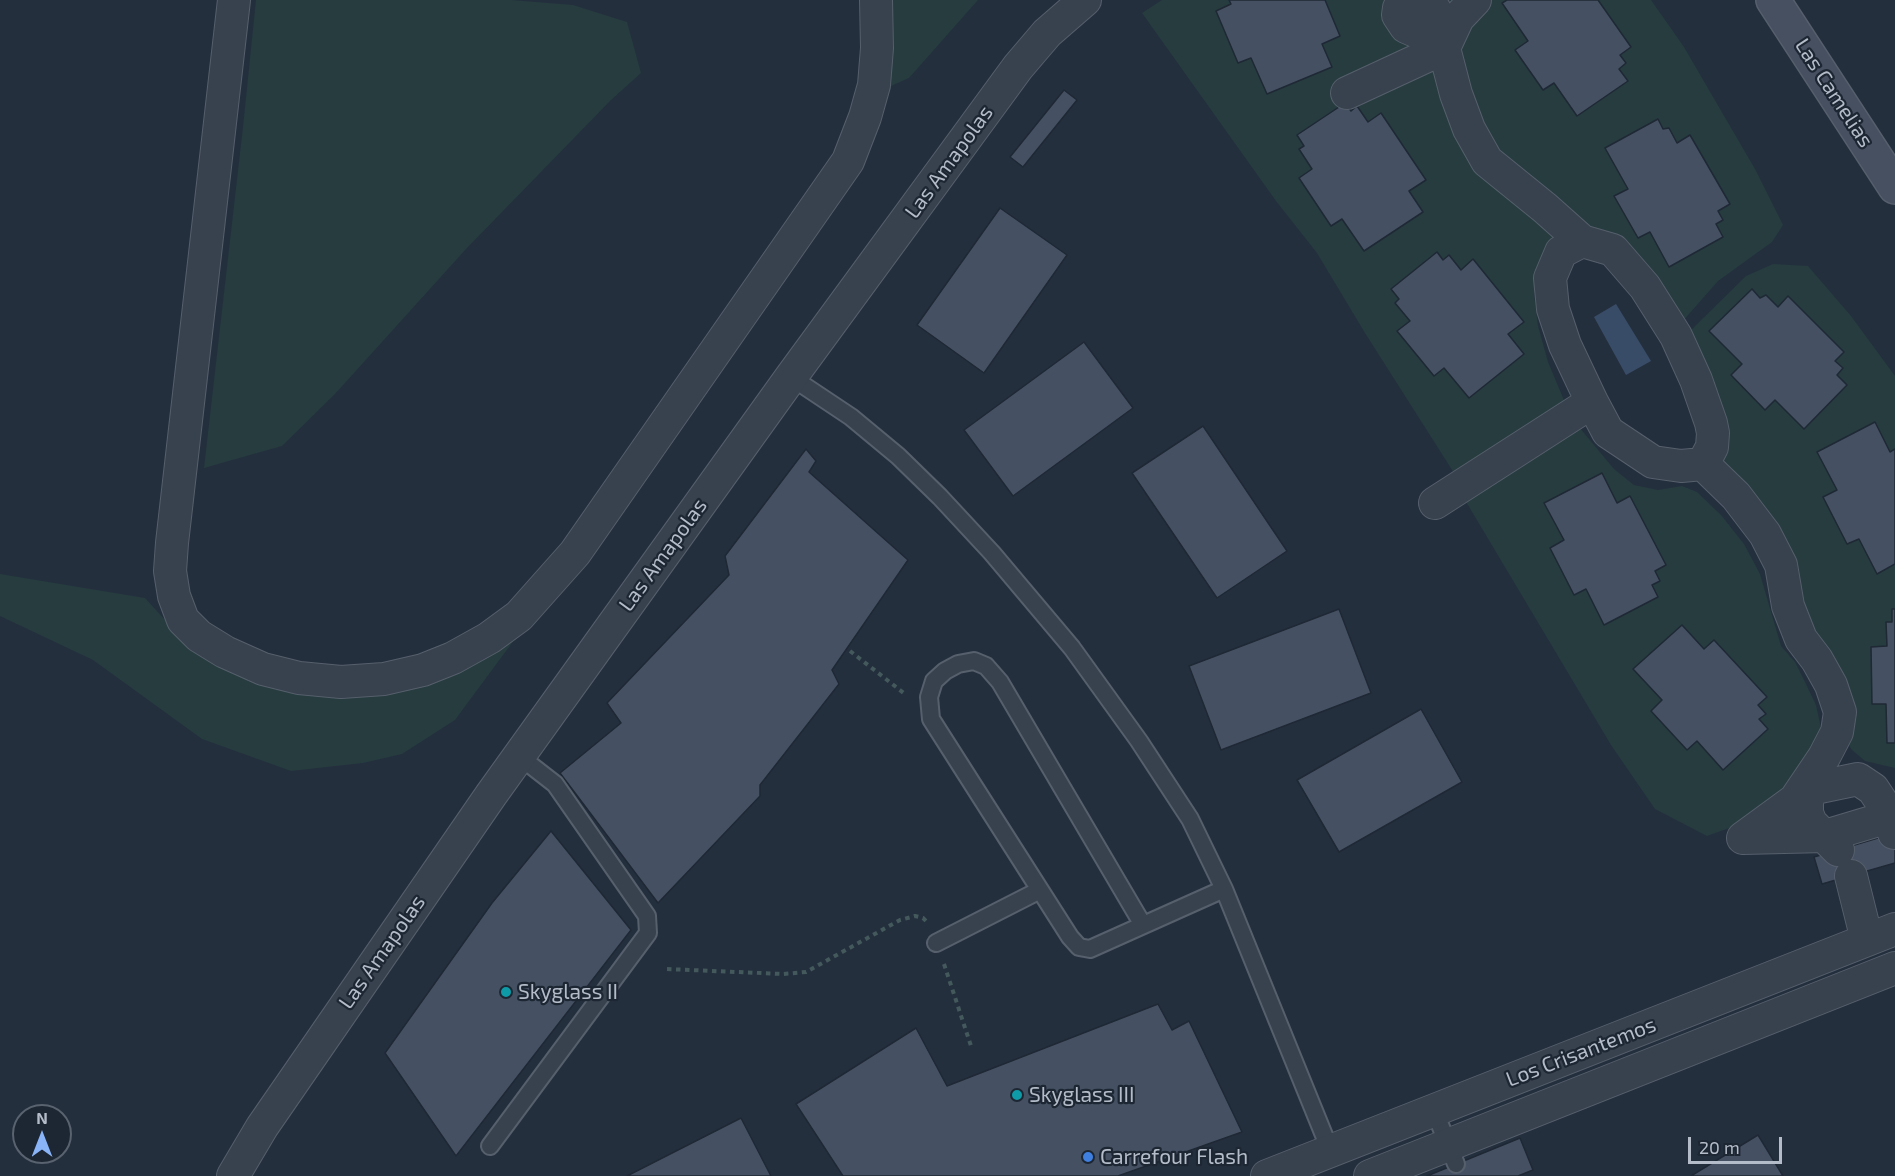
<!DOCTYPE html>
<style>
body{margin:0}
#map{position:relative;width:1895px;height:1176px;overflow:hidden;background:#242f3e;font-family:"Exo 2",sans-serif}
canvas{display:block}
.north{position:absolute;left:12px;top:1104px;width:60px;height:60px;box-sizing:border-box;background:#1d2633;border:2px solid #59626f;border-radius:50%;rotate:0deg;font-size:16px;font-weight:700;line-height:24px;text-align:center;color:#b4bcc9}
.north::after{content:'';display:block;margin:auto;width:21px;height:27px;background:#8ab4f8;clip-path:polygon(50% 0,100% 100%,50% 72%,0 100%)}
.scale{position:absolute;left:1688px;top:1137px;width:94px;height:27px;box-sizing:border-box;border:3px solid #b4bcc9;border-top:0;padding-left:8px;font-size:18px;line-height:21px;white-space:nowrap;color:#b4bcc9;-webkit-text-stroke:4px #1d2633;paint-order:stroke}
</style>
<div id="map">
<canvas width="1895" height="1176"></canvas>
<div class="north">N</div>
<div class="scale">20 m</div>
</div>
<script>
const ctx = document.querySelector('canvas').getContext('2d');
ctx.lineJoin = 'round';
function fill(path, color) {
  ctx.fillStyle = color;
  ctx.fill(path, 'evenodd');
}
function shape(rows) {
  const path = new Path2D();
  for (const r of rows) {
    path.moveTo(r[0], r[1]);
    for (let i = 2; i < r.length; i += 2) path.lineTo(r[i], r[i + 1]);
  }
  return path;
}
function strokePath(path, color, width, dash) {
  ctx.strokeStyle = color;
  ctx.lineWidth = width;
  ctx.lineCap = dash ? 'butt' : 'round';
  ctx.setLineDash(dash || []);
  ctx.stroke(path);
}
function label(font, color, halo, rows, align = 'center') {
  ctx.font = font + ' "Exo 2",sans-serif';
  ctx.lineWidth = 4.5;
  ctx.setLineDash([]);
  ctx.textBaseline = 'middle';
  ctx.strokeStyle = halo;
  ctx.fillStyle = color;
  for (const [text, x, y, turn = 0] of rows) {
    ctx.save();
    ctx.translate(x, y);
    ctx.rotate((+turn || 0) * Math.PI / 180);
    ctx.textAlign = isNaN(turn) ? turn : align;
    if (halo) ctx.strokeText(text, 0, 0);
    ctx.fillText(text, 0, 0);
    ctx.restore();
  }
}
fill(shape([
 [256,0,511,0,573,5,627,22,641,73,611,100,466,249,335,394,282,446,204,468,243,127],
 [893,0,978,0,909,78,891,86],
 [1162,0,1390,0,1410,42,1437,68,1442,87,1562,231,1544,268,1534,294,1538,326,1548,362,1566,405,1454,473,1365,333,1317,253,1276,201,1142,13],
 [1439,0,1651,0,1684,47,1755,169,1783,225,1772,242,1718,281,1682,322,1481,148],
 [1773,264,1808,266,1851,316,1895,376,1895,768,1865,761,1851,749,1841,730,1784,583,1725,493,1701,351,1687,334,1746,276],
 [1579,427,1614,469,1634,485,1658,490,1682,486,1697,492,1721,515,1744,544,1760,574,1781,646,1795,662,1804,680,1816,705,1821,728,1797,788,1757,818,1707,836,1655,809,1611,745,1465,500],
 [0,574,145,598,166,621,216,658,338,693,526,624,455,720,402,754,363,763,291,771,202,739,93,660,0,616]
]), '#263c3f');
fill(shape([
 [1616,304,1651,361,1626,375,1594,317]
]), '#394c67');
const building = shape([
 [1229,0,1325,0,1340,36,1322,44,1332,67,1267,94,1251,58,1238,63,1216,11,1231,4,1229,0],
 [1507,0,1598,0,1631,47,1620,55,1626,63,1619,69,1628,81,1577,116,1554,83,1543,90,1515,50,1528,41,1502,3,1507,0],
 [1064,90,1077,100,1023,167,1010,157,1064,90],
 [1345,103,1351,111,1357,106,1368,122,1381,113,1426,180,1409,191,1423,212,1364,251,1342,219,1331,226,1299,178,1312,169,1299,149,1304,146,1297,135,1345,103],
 [1658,119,1663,129,1669,128,1677,143,1690,135,1730,204,1718,211,1723,220,1716,224,1723,237,1669,267,1650,232,1638,238,1614,196,1628,189,1605,148,1658,119],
 [1000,208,1067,255,984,373,917,325,1000,208],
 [1437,252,1443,260,1449,255,1461,270,1473,259,1524,322,1508,334,1524,354,1469,398,1444,368,1434,376,1397,331,1410,321,1395,303,1399,299,1391,289,1437,252],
 [1752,289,1760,298,1766,295,1778,307,1788,296,1844,352,1835,361,1843,368,1837,375,1847,385,1804,429,1775,400,1765,410,1731,375,1742,364,1709,331,1752,289],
 [1084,342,1133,408,1013,496,964,430,1084,342],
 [1875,422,1890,452,1895,449,1895,564,1877,574,1859,539,1847,544,1823,497,1837,490,1817,452,1875,422],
 [1203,426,1287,551,1217,598,1132,473,1203,426],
 [806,449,816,461,809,472,908,560,832,670,839,684,760,785,760,796,658,903,560,773,621,723,607,703,729,575,725,556,806,449],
 [1602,473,1617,503,1630,496,1666,565,1655,571,1660,581,1652,585,1658,597,1604,625,1586,589,1574,595,1550,548,1564,540,1544,503,1602,473],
 [1339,609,1371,693,1221,750,1189,666,1339,609],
 [1892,609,1895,609,1895,743,1887,743,1886,704,1872,704,1871,647,1887,646,1886,622,1892,622,1892,609],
 [1682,625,1704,649,1714,640,1767,697,1758,705,1766,714,1759,719,1768,729,1723,770,1697,741,1687,750,1651,711,1662,700,1633,669,1682,625],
 [1421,709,1462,782,1339,852,1297,780,1421,709],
 [551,831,631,930,456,1156,385,1053,492,903,551,831],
 [1895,833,1895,863,1822,884,1814,857,1895,833],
 [1158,1004,1172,1030,1189,1021,1242,1132,1118,1176,843,1176,796,1104,916,1028,947,1086,1158,1004],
 [741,1118,771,1176,627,1176,741,1118],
 [1758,1135,1783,1176,1691,1176,1758,1135],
 [1520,1138,1533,1170,1518,1176,1427,1176,1520,1138]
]);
fill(building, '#455162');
strokePath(building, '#1f2835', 1.5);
const lane = shape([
 [791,377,851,417,898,456,940,497,992,553,1072,648,1139,741,1190,819,1224,889,1330,1150],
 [1143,925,1000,682,986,666,974,661,958,664,945,671,934,681,929,697,931,719,1070,937,1079,947,1090,949,1224,889],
 [936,943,1040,890],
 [1434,1110,1456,1164],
 [490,1146,648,933,647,916,555,784,519,756]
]);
const street = shape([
 [234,0,172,543,170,571,174,596,183,620,199,636,225,652,263,669,299,678,341,682,384,679,423,670,453,658,489,638,519,616,575,553,848,161,865,117,874,85,877,48,876,0],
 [1406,0,1399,8,1398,15,1406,27,1429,37,1438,39],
 [1475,0,1458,18,1444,48,1456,94,1469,129,1487,161,1545,208,1582,241,1613,250,1645,287,1676,336,1696,380,1711,423,1713,433,1712,447,1703,464,1736,496,1765,534,1781,565,1788,606,1801,639,1817,660,1831,685,1840,712,1837,732,1824,757,1797,797],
 [1347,93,1444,48,1438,39,1435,10,1424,0],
 [1582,241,1561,252,1550,278,1553,309,1565,345,1592,402,1608,432,1653,462,1681,466,1703,464],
 [1435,503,1592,402],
 [1743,838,1825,836,1895,815],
 [1743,838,1810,789],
 [1838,850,1811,823,1807,813,1807,802,1810,789,1858,779,1873,789,1883,804,1894,833],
 [1851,876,1867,940],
 [233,1176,262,1127,491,795,791,377,1018,67,1047,33,1085,0],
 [1267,1176,1895,929],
 [1370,1176,1895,968]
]);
const secondary = shape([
 [1773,0,1895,187]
]);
strokePath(lane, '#565f6c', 20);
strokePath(street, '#565f6c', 34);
strokePath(secondary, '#565f6c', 36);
strokePath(shape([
 [850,651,905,694],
 [944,964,972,1049],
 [667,969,783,974,806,972,900,920,915,916,923,918,927,922]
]), '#44595c', 4, [4.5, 4.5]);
strokePath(lane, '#38414e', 16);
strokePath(street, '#38414e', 32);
strokePath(secondary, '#465061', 33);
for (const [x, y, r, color] of [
 [506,992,6,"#0f9aa8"],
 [1017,1095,6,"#0f9aa8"],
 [1088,1157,6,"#3f7fe0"]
]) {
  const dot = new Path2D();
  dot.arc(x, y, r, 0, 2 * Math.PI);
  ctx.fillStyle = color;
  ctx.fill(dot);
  strokePath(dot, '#1d2633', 2);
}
label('21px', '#b4bcc9', '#1d2633', [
 ["Las Camelias",1834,93,57],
 ["Las Amapolas",949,162,-54],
 ["Las Amapolas",663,555,-54],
 ["Las Amapolas",382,952,-55],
 ["Los Crisantemos",1581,1052,-21]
]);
label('21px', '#b4bcc9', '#1d2633', [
 ["Skyglass II",518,992],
 ["Skyglass III",1029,1095],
 ["Carrefour Flash",1100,1157]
], 'left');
</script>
